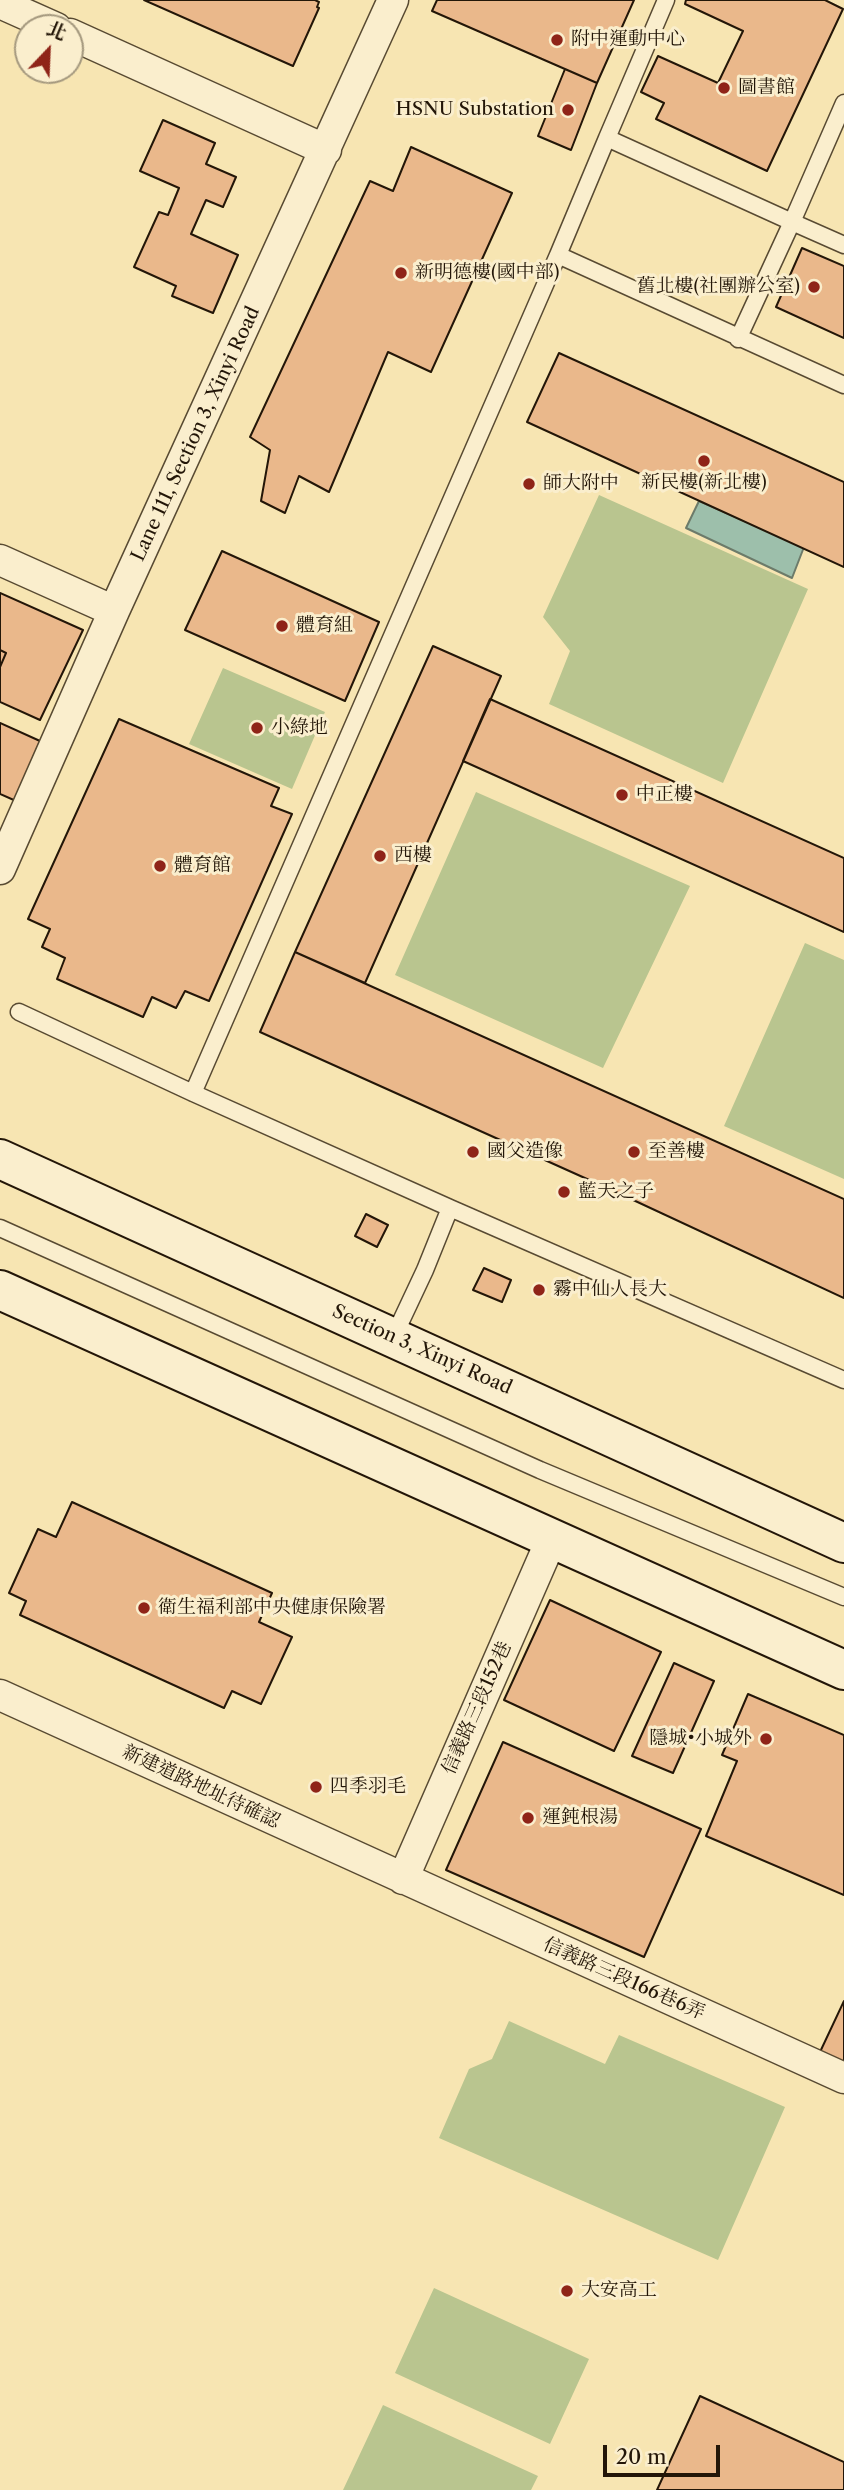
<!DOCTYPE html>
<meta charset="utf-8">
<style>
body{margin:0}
#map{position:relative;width:844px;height:2490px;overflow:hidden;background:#f7e5b2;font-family:"Libre Caslon Text","Noto Serif TC",serif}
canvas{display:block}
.north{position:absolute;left:14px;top:14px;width:70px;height:70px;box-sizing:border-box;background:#faeecd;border:2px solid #a4987e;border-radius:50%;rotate:23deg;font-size:19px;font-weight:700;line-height:28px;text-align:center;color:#231608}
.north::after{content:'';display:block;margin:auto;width:24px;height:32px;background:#8f2418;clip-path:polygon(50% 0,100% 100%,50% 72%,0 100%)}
.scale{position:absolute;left:603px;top:2445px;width:117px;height:32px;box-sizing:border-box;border:4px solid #231608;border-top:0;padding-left:9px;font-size:21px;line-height:24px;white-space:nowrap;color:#231608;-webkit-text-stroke:5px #faeecd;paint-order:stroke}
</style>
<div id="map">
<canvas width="844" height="2490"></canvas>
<div class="north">北</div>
<div class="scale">20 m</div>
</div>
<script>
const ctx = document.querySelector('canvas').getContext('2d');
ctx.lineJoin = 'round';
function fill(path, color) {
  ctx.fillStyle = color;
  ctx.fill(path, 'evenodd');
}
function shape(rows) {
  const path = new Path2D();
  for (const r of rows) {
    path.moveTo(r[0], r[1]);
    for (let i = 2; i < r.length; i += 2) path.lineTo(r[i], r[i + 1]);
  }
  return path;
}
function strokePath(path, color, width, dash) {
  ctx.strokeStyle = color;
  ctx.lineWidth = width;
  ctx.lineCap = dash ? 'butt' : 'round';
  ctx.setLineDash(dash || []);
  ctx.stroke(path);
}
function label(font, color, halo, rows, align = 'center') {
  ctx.font = font + ' "Libre Caslon Text","Noto Serif TC",serif';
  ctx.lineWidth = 6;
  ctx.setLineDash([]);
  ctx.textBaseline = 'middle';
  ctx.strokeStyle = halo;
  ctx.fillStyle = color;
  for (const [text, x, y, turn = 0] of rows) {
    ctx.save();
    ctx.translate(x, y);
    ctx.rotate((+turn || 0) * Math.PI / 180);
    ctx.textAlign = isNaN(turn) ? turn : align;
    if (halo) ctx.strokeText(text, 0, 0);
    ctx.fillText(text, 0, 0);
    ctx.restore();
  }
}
fill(shape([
 [599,495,808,589,723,783,549,704,570,651,543,617],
 [223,668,325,712,292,789,189,744],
 [476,792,690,886,603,1068,395,975],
 [805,943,844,960,844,1179,724,1126],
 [509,2021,605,2064,619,2035,785,2107,718,2260,439,2138,469,2069,492,2059],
 [434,2288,589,2359,550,2444,395,2373],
 [383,2405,538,2476,531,2490,343,2490]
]), '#b9c58f');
const water = shape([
 [699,501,804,547,792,578,686,528,699,501]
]);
fill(water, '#9dbfab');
strokePath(water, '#6c7b6a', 2);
const building = shape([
 [144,0,315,0,319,2,317,7,319,8,293,66,144,0],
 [437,0,634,0,597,83,432,11,437,0],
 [686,0,825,0,843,9,767,171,656,119,664,103,641,92,658,56,718,83,743,31,685,4,686,0],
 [565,69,597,83,571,150,538,136,565,69],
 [163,120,215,143,206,164,236,177,223,207,206,200,191,234,238,255,213,313,172,296,176,286,134,267,159,212,168,215,179,188,140,171,163,120],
 [411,147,512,193,431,372,388,352,329,492,299,476,285,513,261,501,270,450,250,437,370,181,393,191,411,147],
 [802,248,844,266,844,338,776,307,802,248],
 [559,353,844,482,844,567,527,422,559,353],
 [222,551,379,622,345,701,185,630,222,551],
 [0,593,83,630,40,720,0,702,0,667,6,653,0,650,0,593],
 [433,646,501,676,365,983,295,952,433,646],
 [0,650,6,653,0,667,0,650],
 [490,699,844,858,844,932,463,761,490,699],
 [119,719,279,788,271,806,292,814,209,1001,185,991,176,1008,152,997,143,1017,57,979,65,958,42,947,50,929,28,919,119,719],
 [0,723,40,741,16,801,0,794,0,723],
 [295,952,844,1199,844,1298,616,1192,260,1032,295,952],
 [366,1214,388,1225,377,1247,355,1236,366,1214],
 [484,1268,511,1280,502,1302,473,1290,484,1268],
 [72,1502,272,1593,259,1622,292,1637,261,1704,232,1691,224,1708,20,1615,26,1601,9,1593,38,1529,56,1537,72,1502],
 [550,1600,661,1652,614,1751,504,1700,550,1600],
 [674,1663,714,1681,673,1773,632,1756,674,1663],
 [748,1694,844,1735,844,1895,706,1836,737,1761,722,1755,748,1694],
 [503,1742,701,1829,644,1957,446,1870,503,1742],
 [844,2001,844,2064,820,2052,844,2001],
 [700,2396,844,2462,844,2490,657,2490,700,2396]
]);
fill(building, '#eab88b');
strokePath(building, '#231608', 2);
const service = shape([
 [607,138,666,0],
 [558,255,607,138,792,222,844,103],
 [738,339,792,222,844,245],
 [19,1012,193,1093,450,1208,425,1270,394,1336],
 [193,1093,558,255,844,385],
 [450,1208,844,1380],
 [0,1228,540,1470,844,1597]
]);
const minor = shape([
 [0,3,56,28],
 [70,34,326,150],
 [0,560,114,611],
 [0,869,114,611,393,0],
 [0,1695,844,2078],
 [403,1879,552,1538]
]);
const secondary = shape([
 [0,1159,844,1543],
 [0,1290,844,1670]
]);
strokePath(service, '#584a32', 19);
strokePath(minor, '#584a32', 33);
strokePath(secondary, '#231608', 42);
strokePath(service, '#faeecd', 16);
strokePath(minor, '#faeecd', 30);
strokePath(secondary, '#faeecd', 38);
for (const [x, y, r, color] of [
 [557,40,7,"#8f2418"],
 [724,88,7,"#8f2418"],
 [568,110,7,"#8f2418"],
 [401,273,7,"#8f2418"],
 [814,287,7,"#8f2418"],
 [704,461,7,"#8f2418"],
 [529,484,7,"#8f2418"],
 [282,626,7,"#8f2418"],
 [257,728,7,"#8f2418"],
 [622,795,7,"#8f2418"],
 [380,856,7,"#8f2418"],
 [160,866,7,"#8f2418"],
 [473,1152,7,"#8f2418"],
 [634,1152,7,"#8f2418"],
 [564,1192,7,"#8f2418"],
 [539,1290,7,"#8f2418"],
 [144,1608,7,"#8f2418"],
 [766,1739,7,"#8f2418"],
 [316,1787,7,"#8f2418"],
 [528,1818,7,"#8f2418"],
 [567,2291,7,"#8f2418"]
]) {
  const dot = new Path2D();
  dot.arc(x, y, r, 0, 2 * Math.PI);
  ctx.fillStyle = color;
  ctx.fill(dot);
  strokePath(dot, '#faeecd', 2.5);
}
label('19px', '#231608', '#faeecd', [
 ["附中運動中心",571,40],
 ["圖書館",738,88],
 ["HSNU Substation",554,110,"right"],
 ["新明德樓(國中部)",415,273],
 ["舊北樓(社團辦公室)",800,287,"right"],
 ["新民樓(新北樓)",704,483,"center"],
 ["師大附中",543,484],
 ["體育組",296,626],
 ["小綠地",271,728],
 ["中正樓",636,795],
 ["西樓",394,856],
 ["體育館",174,866],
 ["國父造像",487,1152],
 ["至善樓",648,1152],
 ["藍天之子",578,1192],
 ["霧中仙人長大",553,1290],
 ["衛生福利部中央健康保險署",158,1608],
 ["隱城•小城外",752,1739,"right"],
 ["四季羽毛",330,1787],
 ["運鈍根湯",542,1818],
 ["大安高工",581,2291]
], 'left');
label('19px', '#231608', '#faeecd', [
 ["Lane 111, Section 3, Xinyi Road",196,434,-65],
 ["Section 3, Xinyi Road",422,1350,24],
 ["信義路三段152巷",477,1708,-66],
 ["新建道路地址待確認",201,1787,25],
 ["信義路三段166巷6弄",624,1979,24]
]);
</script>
